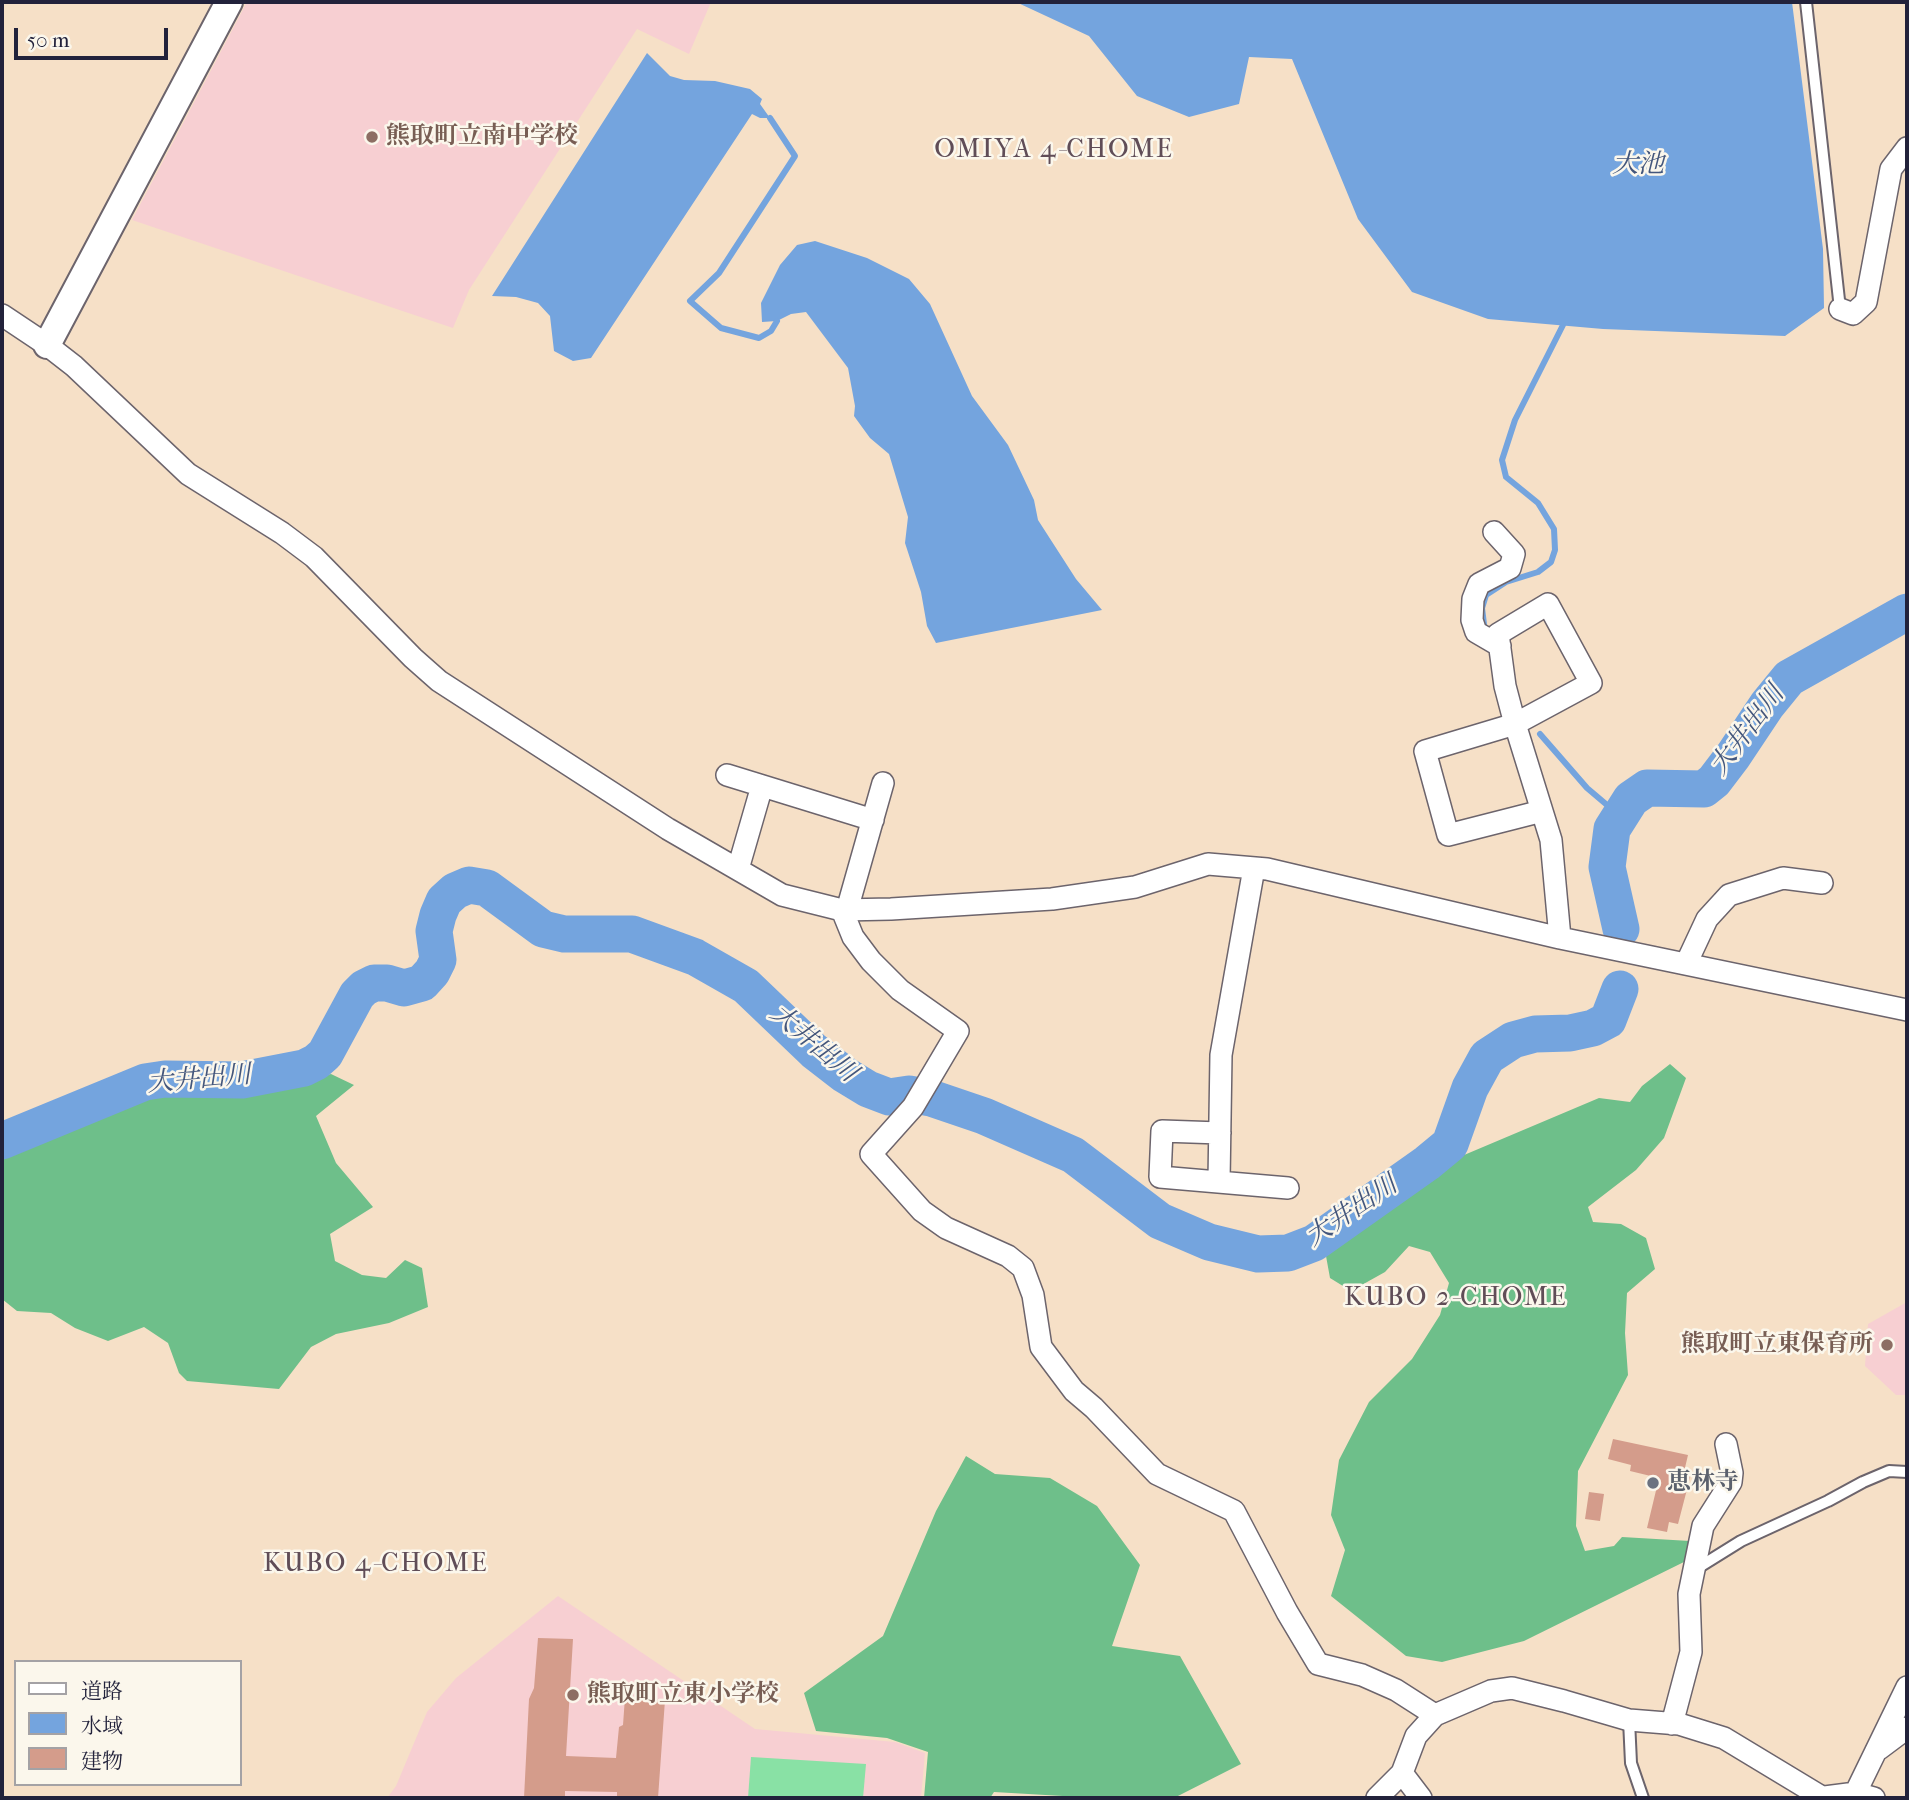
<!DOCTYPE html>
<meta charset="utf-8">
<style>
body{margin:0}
#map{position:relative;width:1909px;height:1800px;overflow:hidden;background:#f6e0c7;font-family:"IM FELL French Canon","Noto Serif JP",serif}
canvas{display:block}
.frame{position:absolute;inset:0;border:4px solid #22223b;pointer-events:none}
.legend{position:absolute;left:14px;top:1660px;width:228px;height:126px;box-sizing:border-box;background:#fbf7ec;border:2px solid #a4a2a5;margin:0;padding:9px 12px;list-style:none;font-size:21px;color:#22223b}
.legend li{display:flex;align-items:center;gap:14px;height:35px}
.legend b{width:35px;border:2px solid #a4a2a5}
.scale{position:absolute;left:14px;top:28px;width:154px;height:32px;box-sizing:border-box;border:4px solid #22223b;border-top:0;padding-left:9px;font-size:21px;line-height:24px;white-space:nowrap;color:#22223b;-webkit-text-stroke:5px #fbf7ec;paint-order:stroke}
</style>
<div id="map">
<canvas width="1909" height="1800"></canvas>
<div class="frame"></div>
<ul class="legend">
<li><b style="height:9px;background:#fff"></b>道路</li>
<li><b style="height:19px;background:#74a4de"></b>水域</li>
<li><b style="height:19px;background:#d49c8b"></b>建物</li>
</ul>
<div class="scale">50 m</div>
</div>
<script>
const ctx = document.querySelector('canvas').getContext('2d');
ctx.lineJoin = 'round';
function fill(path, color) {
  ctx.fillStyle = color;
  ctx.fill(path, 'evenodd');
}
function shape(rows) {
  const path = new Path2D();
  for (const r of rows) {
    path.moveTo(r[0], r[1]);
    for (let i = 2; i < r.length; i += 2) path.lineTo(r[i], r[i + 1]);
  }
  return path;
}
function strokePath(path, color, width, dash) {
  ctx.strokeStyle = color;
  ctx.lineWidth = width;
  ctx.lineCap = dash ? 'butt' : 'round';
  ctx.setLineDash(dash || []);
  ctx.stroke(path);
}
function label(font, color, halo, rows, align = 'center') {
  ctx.font = font + ' "IM FELL French Canon","Noto Serif JP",serif';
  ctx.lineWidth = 5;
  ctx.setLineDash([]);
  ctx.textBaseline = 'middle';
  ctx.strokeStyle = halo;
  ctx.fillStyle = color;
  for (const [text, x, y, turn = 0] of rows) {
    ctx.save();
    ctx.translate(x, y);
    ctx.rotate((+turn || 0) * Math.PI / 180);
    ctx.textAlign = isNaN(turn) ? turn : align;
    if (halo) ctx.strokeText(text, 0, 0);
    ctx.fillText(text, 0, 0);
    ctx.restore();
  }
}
fill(shape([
 [247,2,711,2,689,54,637,29,469,290,453,328,132,220],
 [1907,1302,1907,1395,1896,1395,1865,1366,1868,1324],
 [558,1596,755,1729,895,1742,925,1753,921,1798,387,1798,396,1786,427,1712,456,1678]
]), '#f7cfd2');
fill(shape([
 [751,1757,866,1764,863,1798,748,1798]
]), '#89e1a5');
fill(shape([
 [1670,1064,1686,1078,1664,1138,1636,1170,1588,1207,1593,1222,1621,1224,1646,1238,1655,1269,1627,1293,1625,1333,1628,1375,1578,1471,1576,1526,1585,1551,1614,1546,1622,1537,1690,1541,1690,1559,1524,1641,1442,1662,1406,1656,1331,1596,1345,1550,1331,1515,1339,1460,1369,1402,1412,1359,1440,1315,1449,1283,1430,1252,1409,1246,1385,1272,1351,1291,1330,1278,1326,1256,1360,1225,1457,1158,1599,1098,1630,1102,1642,1086],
 [331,1074,354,1085,316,1116,336,1163,373,1207,330,1234,335,1261,362,1275,386,1278,405,1260,422,1268,428,1307,389,1323,336,1334,311,1347,279,1389,187,1381,179,1373,168,1343,144,1327,108,1341,75,1328,51,1313,17,1311,2,1299,2,1151,148,1090,249,1092],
 [966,1456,995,1474,1050,1478,1097,1506,1140,1565,1112,1646,1180,1656,1241,1764,1174,1798,1097,1798,994,1792,990,1798,924,1798,928,1752,887,1738,816,1731,804,1693,883,1636,936,1511]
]), '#6ebf8a');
fill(shape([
 [1016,2,1792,2,1823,249,1824,308,1785,336,1603,329,1488,319,1412,292,1358,219,1292,59,1249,57,1239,104,1189,117,1137,96,1089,36],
 [647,53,670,76,684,80,715,81,750,89,762,99,760,104,770,118,760,118,752,114,591,358,573,361,554,351,550,316,538,303,516,297,492,296],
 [815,241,867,258,909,279,930,304,972,396,1008,445,1034,500,1038,520,1076,579,1102,610,936,643,927,626,921,592,905,543,908,517,889,454,870,438,854,416,855,406,848,368,806,312,791,314,777,321,762,322,761,303,780,265,797,245]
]), '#74a4de');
strokePath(shape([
 [770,118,795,156,719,273,690,301,721,328,759,338,771,331,777,321],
 [1484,624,1482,608,1486,595,1506,582,1538,572,1551,562,1555,550,1554,529,1538,503,1506,477,1502,460,1515,420,1563,325],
 [1540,734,1587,788,1620,816]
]), '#74a4de', 6);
strokePath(shape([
 [1621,929,1607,867,1612,829,1631,799,1647,788,1704,789,1714,781,1733,756,1767,705,1789,678,1907,612],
 [2,1141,145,1082,165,1079,242,1080,304,1068,316,1062,325,1054,357,995,364,988,374,983,387,983,404,988,422,983,432,972,438,960,434,931,438,915,444,901,455,891,469,885,487,888,543,929,564,934,632,934,695,957,746,986,814,1051,845,1075,868,1089,889,1097,909,1094,931,1098,984,1116,1073,1155,1160,1221,1209,1242,1258,1254,1288,1253,1314,1243,1427,1163,1450,1144,1470,1088,1487,1057,1513,1040,1535,1034,1570,1033,1593,1028,1608,1020,1620,989]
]), '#74a4de', 37);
fill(shape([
 [1613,1439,1688,1455,1684,1472,1691,1474,1678,1524,1669,1522,1667,1532,1647,1528,1659,1478,1630,1471,1631,1465,1608,1459],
 [1589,1492,1604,1494,1600,1521,1585,1519],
 [538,1638,573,1639,566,1756,616,1758,619,1727,623,1725,625,1697,665,1700,658,1798,617,1798,617,1792,565,1791,565,1798,524,1798,529,1699,534,1688]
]), '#d49c8b');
const service = shape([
 [1806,2,1840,309],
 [1696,1569,1741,1541,1828,1501,1863,1482,1889,1471,1907,1472],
 [1629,1720,1631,1763,1643,1798]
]);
const minor = shape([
 [1840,309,1853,314,1866,302,1891,169,1907,148],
 [2,315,47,345,74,366,188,474,282,533,314,557,413,658,439,681,668,829,782,895,842,910,891,909,1052,899,1135,887,1208,864,1267,869,1560,938,1907,1010],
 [1494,532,1514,554,1510,568,1479,584,1473,599,1472,620,1476,632,1500,646],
 [727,775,873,820],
 [1542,811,1448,835,1425,751,1515,724,1591,683,1548,604,1498,634,1505,686,1515,724,1551,840,1560,938],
 [738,869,762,786],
 [842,910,853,937,871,961,900,990,958,1031,913,1107,871,1154,922,1211,946,1228,1008,1256,1023,1268,1033,1295,1041,1347,1074,1391,1094,1408,1157,1474,1234,1511,1287,1612,1318,1664,1362,1675,1396,1690,1435,1715,1491,1691,1512,1688,1564,1701,1629,1720,1679,1724,1724,1738,1820,1796],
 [847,910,883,783],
 [1686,964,1707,919,1729,895,1783,878,1822,883],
 [1220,1133,1162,1131,1160,1177,1288,1188],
 [1219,1181,1221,1055,1254,868],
 [1672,1724,1691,1652,1689,1594,1703,1526,1731,1482,1732,1473,1726,1444],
 [1879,1749,1907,1728],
 [1402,1773,1421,1798],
 [1377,1798,1402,1773,1416,1736,1435,1715],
 [1817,1798,1856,1793,1874,1798],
 [1853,1798,1907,1687]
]);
const tertiary = shape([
 [47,345,229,2]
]);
strokePath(service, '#6c646c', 14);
strokePath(minor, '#6c646c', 24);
strokePath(tertiary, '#6c646c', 30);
strokePath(service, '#fff', 10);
strokePath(minor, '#fff', 21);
strokePath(tertiary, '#fff', 26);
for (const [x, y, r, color] of [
 [372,137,7,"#8d6e63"],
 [1887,1345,7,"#8d6e63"],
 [1653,1483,7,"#6b7280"],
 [573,1695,7,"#8d6e63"]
]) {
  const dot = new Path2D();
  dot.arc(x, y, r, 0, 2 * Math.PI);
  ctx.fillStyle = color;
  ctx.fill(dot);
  strokePath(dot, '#fbf7ec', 2.5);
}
label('bold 24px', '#785e54', '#fbf7ec', [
 ["熊取町立南中学校",386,137],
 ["熊取町立東保育所",1873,1345,"right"],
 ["熊取町立東小学校",587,1695]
], 'left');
label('bold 24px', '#5b616d', '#fbf7ec', [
 ["恵林寺",1667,1483]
], 'left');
ctx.letterSpacing = '2px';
label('26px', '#604d57', '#fbf7ec', [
 ["OMIYA 4-CHOME",1054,151],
 ["KUBO 2-CHOME",1456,1299],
 ["KUBO 4-CHOME",376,1565]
]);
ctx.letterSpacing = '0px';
label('italic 26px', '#43567c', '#fbf7ec', [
 ["大池",1638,166],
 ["大井出川",1748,731,-53],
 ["大井出川",813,1044,40],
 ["大井出川",199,1080,-5],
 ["大井出川",1352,1212,-34]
]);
</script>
